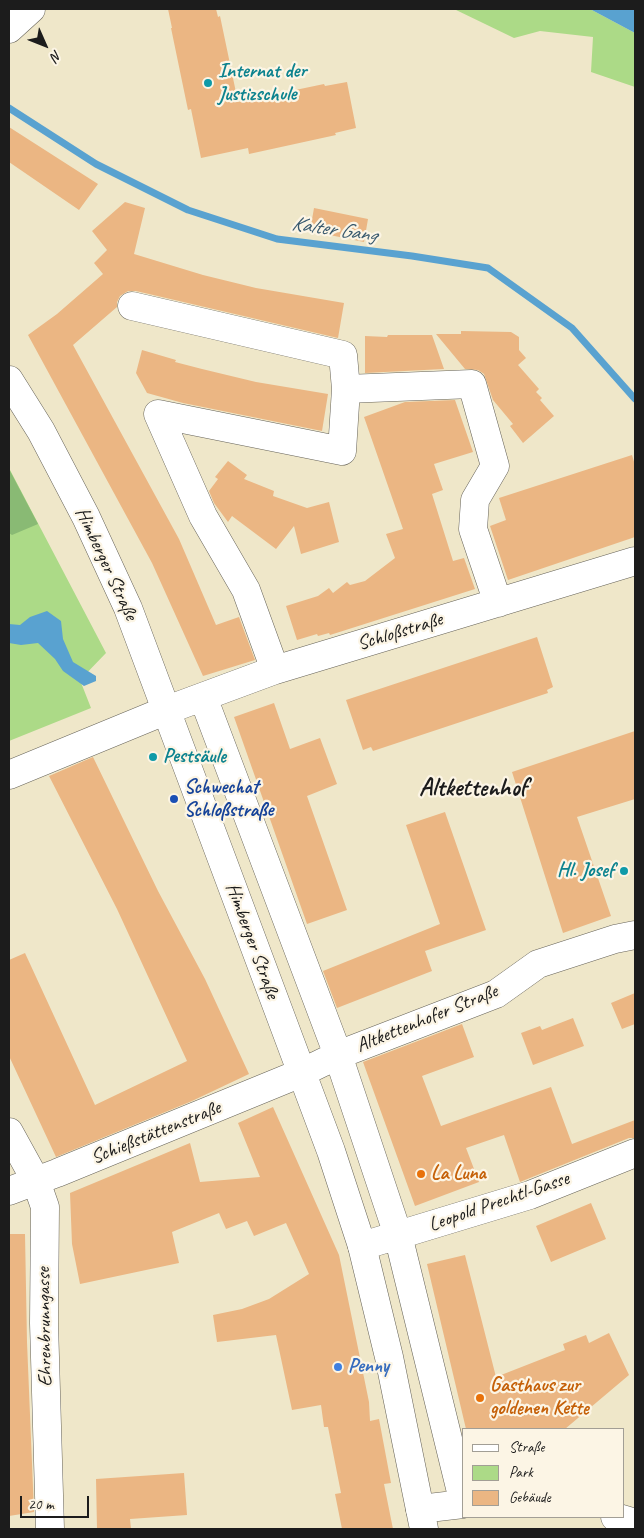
<!DOCTYPE html>
<meta charset="utf-8">
<style>
body{margin:0}
#map{position:relative;width:644px;height:1538px;overflow:hidden;background:#efe7c9;font-family:Caveat,sans-serif}
canvas{display:block}
.frame{position:absolute;inset:0;border:10px solid #1c1c1c;pointer-events:none}
.legend{position:absolute;left:462px;top:1428px;width:162px;height:90px;box-sizing:border-box;background:#fcf5e5;border:1px solid #a29e95;margin:0;padding:6px 9px;list-style:none;font-size:15px;color:#1c1c1c}
.legend li{display:flex;align-items:center;gap:10px;height:25px}
.legend b{width:25px;border:1px solid #a29e95}
.north{position:absolute;left:20px;top:20px;width:50px;height:50px;-webkit-text-stroke:4px #fcf5e5;paint-order:stroke;rotate:134deg;font-size:14px;font-weight:700;line-height:20px;text-align:center;color:#1c1c1c}
.north::after{content:'';display:block;margin:auto;width:18px;height:22px;background:#1c1c1c;clip-path:polygon(50% 0,100% 100%,50% 72%,0 100%)}
.scale{position:absolute;left:20px;top:1496px;width:69px;height:22px;box-sizing:border-box;border:2px solid #1c1c1c;border-top:0;padding-left:6px;font-size:15px;line-height:18px;white-space:nowrap;color:#1c1c1c;-webkit-text-stroke:4px #fcf5e5;paint-order:stroke}
</style>
<div id="map">
<canvas width="644" height="1538"></canvas>
<div class="frame"></div>
<ul class="legend">
<li><b style="height:6px;background:#fff"></b>Straße</li>
<li><b style="height:14px;background:#acda87"></b>Park</li>
<li><b style="height:14px;background:#ebb683"></b>Gebäude</li>
</ul>
<div class="north">N</div>
<div class="scale">20 m</div>
</div>
<script>
const ctx = document.querySelector('canvas').getContext('2d');
ctx.lineJoin = 'round';
function fill(path, color) {
  ctx.fillStyle = color;
  ctx.fill(path, 'evenodd');
}
function shape(rows) {
  const path = new Path2D();
  for (const r of rows) {
    path.moveTo(r[0], r[1]);
    for (let i = 2; i < r.length; i += 2) path.lineTo(r[i], r[i + 1]);
  }
  return path;
}
function strokePath(path, color, width, dash) {
  ctx.strokeStyle = color;
  ctx.lineWidth = width;
  ctx.lineCap = dash ? 'butt' : 'round';
  ctx.setLineDash(dash || []);
  ctx.stroke(path);
}
function label(font, color, halo, rows, align = 'center') {
  ctx.font = font + ' Caveat,sans-serif';
  ctx.lineWidth = 4.5;
  ctx.setLineDash([]);
  ctx.textBaseline = 'middle';
  ctx.strokeStyle = halo;
  ctx.fillStyle = color;
  for (const [text, x, y, turn = 0] of rows) {
    ctx.save();
    ctx.translate(x, y);
    ctx.rotate((+turn || 0) * Math.PI / 180);
    ctx.textAlign = isNaN(turn) ? turn : align;
    if (halo) ctx.strokeText(text, 0, 0);
    ctx.fillText(text, 0, 0);
    ctx.restore();
  }
}
fill(shape([
 [454,9,590,9,635,33,635,87,591,72,593,37,540,31,514,38],
 [9,468,106,653,80,680,91,708,9,741]
]), '#acda87');
fill(shape([
 [9,469,38,524,12,535,9,533]
]), '#89ba74');
fill(shape([
 [590,9,635,9,635,33],
 [47,611,61,621,63,639,73,662,96,676,96,681,84,686,63,671,55,659,38,643,21,645,9,643,9,624,20,625,30,617]
]), '#59a2d0');
strokePath(shape([
 [9,108,96,164,188,210,277,239,412,256,488,268,572,328,635,399]
]), '#59a2d0', 7);
fill(shape([
 [168,9,216,9,218,17,220,16,238,102,324,84,325,86,347,82,356,128,335,133,336,135,249,154,248,148,201,158,191,109,188,110,171,28,172,28],
 [9,127,98,184,79,210,9,162],
 [125,202,145,208,134,254,203,275,256,288,344,303,338,338,136,291,128,291,120,296,117,302,117,307,73,345,179,539,216,625,239,617,255,660,203,676,152,563,28,335,57,314,103,274,94,263,107,250,92,231],
 [314,208,368,219,364,242,310,231],
 [461,331,511,332,519,337,519,350,526,358,518,365,539,389,536,392,542,398,540,400,554,416,523,443,510,426,513,424,493,400,484,374,478,370,465,369,436,334,461,334],
 [388,335,432,335,444,369,365,373,365,336,387,337],
 [142,350,176,360,175,362,202,369,256,382,328,394,322,431,183,403,147,393,136,373],
 [455,400,473,452,434,464,443,490,432,494,453,561,464,558,475,589,330,635,329,633,318,636,317,634,297,640,286,606,318,596,329,588,333,593,347,582,350,585,365,581,395,558,386,534,403,529,364,417,405,402],
 [632,455,635,465,635,537,508,580,490,526,506,520,499,498],
 [228,461,247,475,244,479,274,491,273,496,307,508,329,502,339,542,301,554,294,526,276,549,232,516,228,522,214,503,209,491,218,479,215,477],
 [537,637,553,687,547,690,548,693,373,751,371,747,363,750,346,700],
 [274,703,290,749,320,738,337,784,307,796,347,910,307,924,234,717],
 [635,731,635,799,577,817,611,916,563,933,512,772],
 [93,757,158,891,205,979,249,1074,192,1101,56,1157,9,1056,9,960,25,953,95,1105,187,1061,117,909,49,776],
 [445,812,486,930,425,951,432,971,337,1008,323,971,440,924,406,825],
 [635,993,635,1024,622,1029,611,1003],
 [573,1018,584,1046,533,1065,521,1033,540,1026,542,1030],
 [462,1024,474,1057,422,1076,441,1126,551,1087,572,1144,635,1120,635,1138,629,1138,520,1182,504,1135,466,1148,479,1182,415,1206,363,1062],
 [273,1107,339,1255,369,1402,370,1421,379,1419,391,1483,384,1484,393,1529,342,1529,335,1494,341,1493,328,1427,324,1427,321,1405,292,1410,276,1335,217,1342,213,1315,242,1309,269,1299,309,1274,286,1223,254,1236,247,1221,226,1229,219,1213,172,1232,179,1263,80,1284,72,1244,70,1193,190,1143,200,1182,260,1177,238,1123],
 [591,1203,606,1239,551,1262,536,1226],
 [9,1234,25,1234,27,1342,34,1512,9,1516],
 [465,1255,496,1377,565,1350,563,1344,586,1335,589,1343,609,1333,629,1375,565,1429,466,1429,427,1264],
 [184,1473,187,1515,130,1519,131,1529,97,1529,96,1479]
]), '#ebb683');
const minor = shape([
 [9,29,31,9],
 [132,306,343,355,346,389,342,451,158,414,203,516,246,590,275,670],
 [346,389,472,384,495,466,475,500,473,529,498,603],
 [203,697,338,1055,398,1235,463,1500],
 [9,775,167,710,275,670,635,561],
 [9,1132,36,1181,45,1207,44,1323,50,1529],
 [9,1191,57,1173,301,1073,338,1055,496,994,538,964,615,939,635,935],
 [362,1246,530,1195,635,1153],
 [420,1509,463,1504],
 [615,1517,635,1523]
]);
const major = shape([
 [9,380,41,431,86,517,128,608,331,1151,362,1246,389,1357,424,1529]
]);
strokePath(minor, '#666359', 29);
strokePath(major, '#666359', 29);
strokePath(minor, '#fff', 28);
strokePath(major, '#fff', 28);
for (const [x, y, r, color] of [
 [208,83,5,"#0f9aa8"],
 [153,757,5,"#0f9aa8"],
 [174,799,5,"#1a4fb4"],
 [624,871,5,"#0f9aa8"],
 [421,1174,5,"#e8710a"],
 [338,1367,5,"#3f7fe0"],
 [480,1398,5,"#e8710a"]
]) {
  const dot = new Path2D();
  dot.arc(x, y, r, 0, 2 * Math.PI);
  ctx.fillStyle = color;
  ctx.fill(dot);
  strokePath(dot, '#fcf5e5', 2);
}
label('bold 20px', '#0d838f', '#fcf5e5', [
 ["Internat der",218,72],
 ["Justizschule",218,95],
 ["Pestsäule",163,757],
 ["Hl. Josef",614,871,"right"]
], 'left');
label('20px', '#1c1c1c', '#fcf5e5', [
 ["Himberger Straße",106,564,65],
 ["Schloßstraße",400,632,-17],
 ["Himberger Straße",252,941,70],
 ["Altkettenhofer Straße",427,1019,-22],
 ["Schießstättenstraße",156,1133,-22],
 ["Leopold Prechtl-Gasse",499,1202,-19],
 ["Ehrenbrunngasse",45,1327,-91]
]);
label('bold 20px', '#164399', '#fcf5e5', [
 ["Schwechat",184,788],
 ["Schloßstraße",184,811]
], 'left');
label('bold 20px', '#c56008', '#fcf5e5', [
 ["La Luna",431,1174],
 ["Gasthaus zur",490,1386],
 ["goldenen Kette",490,1409]
], 'left');
label('bold 20px', '#366cbe', '#fcf5e5', [
 ["Penny",348,1367]
], 'left');
label('italic 21px', '#37586d', '#fcf5e5', [
 ["Kalter Gang",334,230,8]
]);
label('bold 25px', '#1c1c1c', '#fcf5e5', [
 ["Altkettenhof",473,788]
]);
</script>
